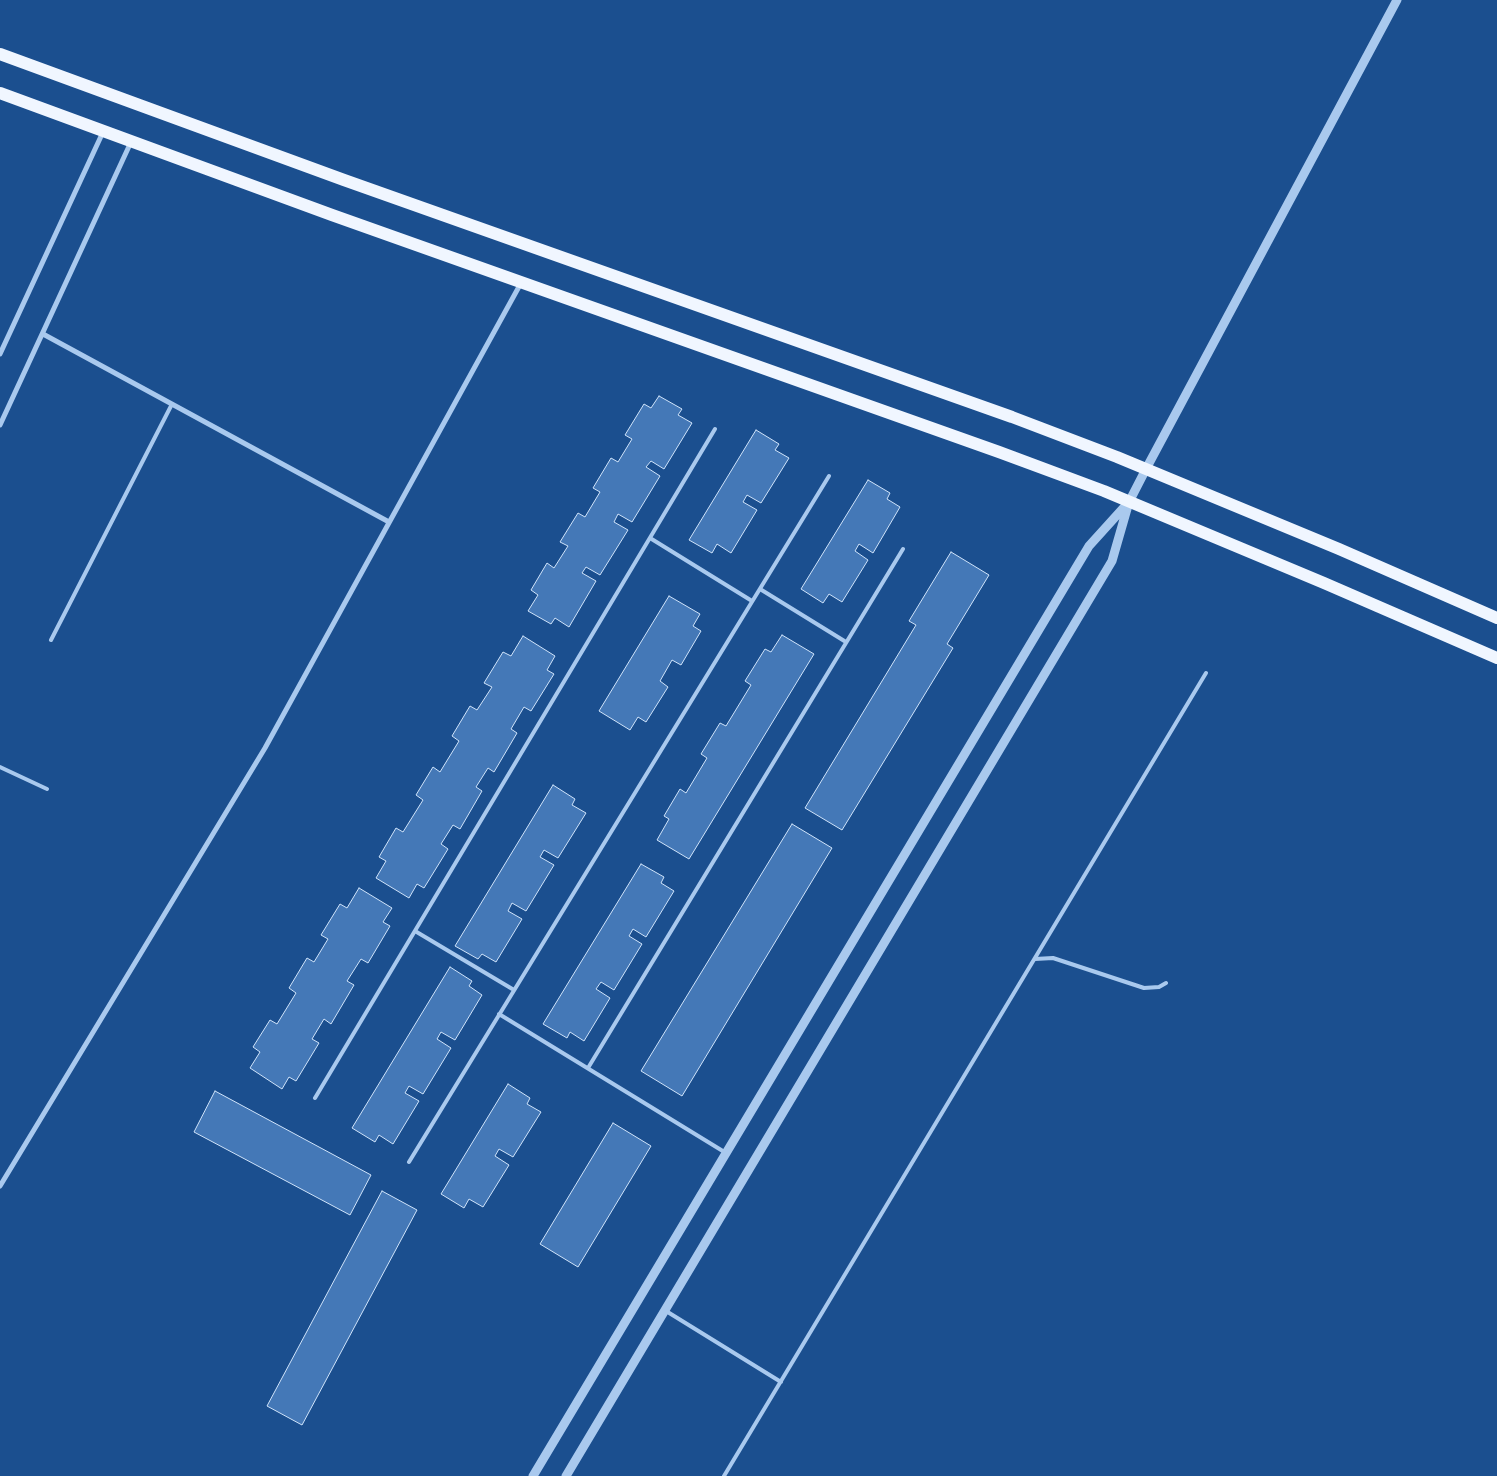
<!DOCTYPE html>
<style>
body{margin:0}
canvas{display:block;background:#1b4f8f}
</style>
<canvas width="1497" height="1476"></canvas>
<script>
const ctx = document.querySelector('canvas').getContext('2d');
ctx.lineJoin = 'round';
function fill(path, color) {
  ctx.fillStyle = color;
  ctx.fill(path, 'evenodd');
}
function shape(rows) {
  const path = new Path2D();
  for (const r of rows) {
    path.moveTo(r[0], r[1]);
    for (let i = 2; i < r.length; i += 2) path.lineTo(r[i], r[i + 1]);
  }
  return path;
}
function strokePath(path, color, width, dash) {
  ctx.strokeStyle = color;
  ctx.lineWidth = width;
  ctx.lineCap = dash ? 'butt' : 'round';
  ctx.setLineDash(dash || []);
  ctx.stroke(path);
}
const building = shape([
 [659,396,682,409,678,415,692,423,664,469,651,461,646,467,660,476,632,522,618,514,614,522,628,530,600,575,586,567,582,573,596,581,569,627,555,618,551,624,528,611,538,595,531,590,547,563,554,568,568,546,560,542,578,513,585,517,600,492,593,488,611,458,618,462,632,439,625,435,644,404,651,408,659,396],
 [756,430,779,444,775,450,789,458,761,503,747,495,743,502,757,510,731,553,717,544,712,553,689,540,756,430],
 [868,480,890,493,887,499,900,507,873,553,859,544,855,551,868,560,842,602,829,594,823,603,801,589,868,480],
 [951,552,989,575,947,644,953,648,842,830,805,808,916,625,909,621,951,552],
 [669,596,700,614,693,626,701,631,681,665,672,660,660,681,668,687,646,722,638,717,630,730,599,711,669,596],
 [782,635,814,654,689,859,657,840,669,819,664,816,680,789,686,793,707,758,701,754,720,723,726,726,751,685,745,681,765,649,771,652,782,635],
 [523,636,555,656,547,670,554,674,531,711,524,707,511,729,517,733,494,772,488,768,476,787,482,791,460,829,453,825,441,844,448,849,424,888,417,884,409,898,376,878,386,861,379,857,396,828,403,832,423,800,416,795,433,767,440,772,459,741,452,736,470,706,477,710,492,687,484,683,503,652,511,656,523,636],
 [553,785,575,799,572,805,586,813,558,858,544,850,540,857,554,865,526,911,512,903,508,911,522,919,496,962,482,954,478,959,455,946,553,785],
 [792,824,832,848,682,1096,641,1071,792,824],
 [641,864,664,877,661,883,674,891,646,937,633,929,629,936,642,944,614,990,601,982,596,989,610,998,584,1041,570,1032,567,1038,543,1024,641,864],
 [359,888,392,908,383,922,390,926,368,963,361,959,347,981,354,985,331,1024,324,1019,312,1039,319,1043,296,1081,289,1077,282,1089,250,1068,260,1052,253,1047,270,1020,277,1024,296,993,289,988,307,958,314,962,328,939,321,935,340,904,347,908,359,888],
 [450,967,472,981,469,986,482,995,455,1040,441,1032,437,1039,451,1048,423,1094,409,1086,405,1093,419,1101,393,1144,379,1135,375,1142,352,1128,450,967],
 [508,1084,530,1098,527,1104,541,1112,513,1157,499,1149,495,1156,509,1165,483,1207,469,1199,464,1208,441,1194,508,1084],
 [215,1091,371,1175,350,1215,194,1132,215,1091],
 [613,1123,651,1146,578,1267,540,1244,613,1123],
 [382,1191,417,1210,302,1425,267,1406,382,1191]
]);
fill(building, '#4478b7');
strokePath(building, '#cfe3fa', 1);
strokePath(shape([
 [650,538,752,601],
 [760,589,846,642],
 [51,640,172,404],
 [0,767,47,789],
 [415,931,514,990],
 [1035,959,1053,958,1144,988,1159,987,1166,983],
 [499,1014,726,1153],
 [588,1068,903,549],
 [315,1098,715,429],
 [409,1162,829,476],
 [666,1311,781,1382],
 [724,1476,1206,673]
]), '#a9c9ee', 4);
strokePath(shape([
 [43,334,389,522],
 [0,354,103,132],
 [0,425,131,142],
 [0,1186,265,748,521,283]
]), '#a9c9ee', 5);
strokePath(shape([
 [533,1476,1089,546,1127,504],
 [566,1476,1112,561,1129,502,1146,469,1397,0]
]), '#a9c9ee', 9);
strokePath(shape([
 [0,54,344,180,1012,417,1117,457,1339,549,1497,618],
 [0,93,332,215,999,452,1104,491,1324,583,1497,658]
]), '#f0f6ff', 12);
</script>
